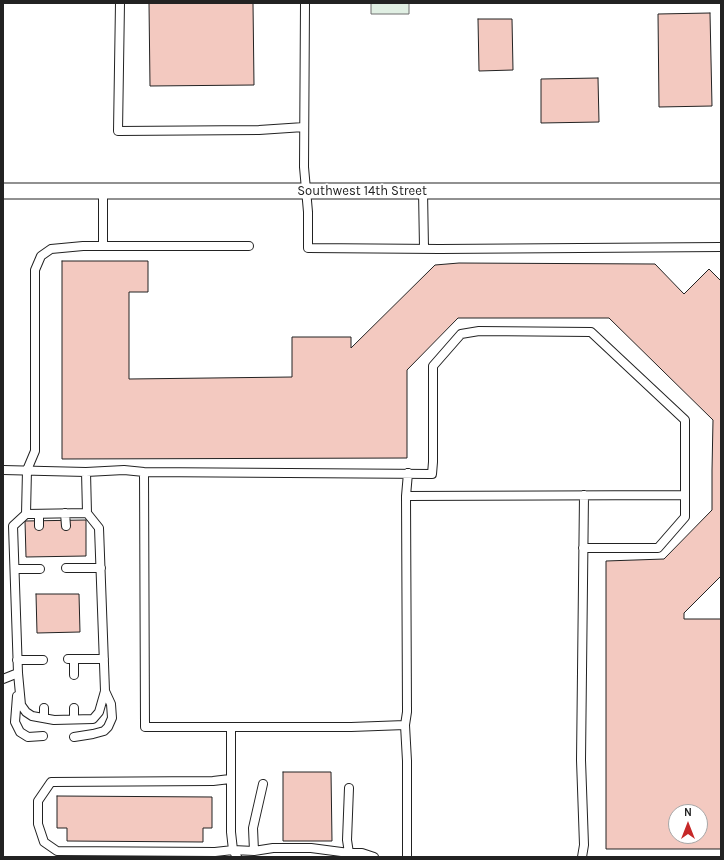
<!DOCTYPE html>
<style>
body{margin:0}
#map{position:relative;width:724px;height:860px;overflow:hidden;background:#fff;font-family:Karla,sans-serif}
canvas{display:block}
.frame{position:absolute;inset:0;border:4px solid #222;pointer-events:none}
.north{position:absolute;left:668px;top:804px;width:40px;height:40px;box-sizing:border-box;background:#fff;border:1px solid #a7a7a7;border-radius:50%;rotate:0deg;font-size:11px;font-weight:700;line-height:16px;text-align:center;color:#222}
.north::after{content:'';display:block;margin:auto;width:14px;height:18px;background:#c62828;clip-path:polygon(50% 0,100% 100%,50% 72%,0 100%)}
</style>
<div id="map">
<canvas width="724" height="860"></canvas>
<div class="frame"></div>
<div class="north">N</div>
</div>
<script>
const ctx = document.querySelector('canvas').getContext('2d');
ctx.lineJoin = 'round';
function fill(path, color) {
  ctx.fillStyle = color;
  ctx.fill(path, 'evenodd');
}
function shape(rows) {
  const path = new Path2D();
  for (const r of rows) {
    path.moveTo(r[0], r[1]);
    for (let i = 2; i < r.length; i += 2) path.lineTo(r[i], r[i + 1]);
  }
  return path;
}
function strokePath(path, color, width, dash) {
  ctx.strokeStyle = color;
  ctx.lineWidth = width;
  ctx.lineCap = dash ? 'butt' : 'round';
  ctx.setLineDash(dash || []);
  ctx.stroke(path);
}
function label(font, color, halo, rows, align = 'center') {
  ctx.font = font + ' Karla,sans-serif';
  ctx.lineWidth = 3;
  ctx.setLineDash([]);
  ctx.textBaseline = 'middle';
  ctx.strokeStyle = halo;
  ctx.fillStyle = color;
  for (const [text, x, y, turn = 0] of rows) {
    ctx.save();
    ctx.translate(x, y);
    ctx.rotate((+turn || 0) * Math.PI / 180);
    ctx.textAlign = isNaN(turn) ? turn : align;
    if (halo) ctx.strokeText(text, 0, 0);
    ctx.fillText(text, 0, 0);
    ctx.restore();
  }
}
const green = shape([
 [371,3,409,3,409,14,371,14,371,3]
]);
fill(green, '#e0efe3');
strokePath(green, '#6f6f6f', 1);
const building = shape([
 [149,3,253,3,254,85,150,86,149,3],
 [710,13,712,106,659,107,658,14,710,13],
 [478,19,512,19,513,70,479,71,478,19],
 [598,78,599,122,541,123,541,79,598,78],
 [62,261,148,261,148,292,129,292,129,379,292,377,292,337,351,337,351,348,435,265,459,263,655,264,684,294,709,269,721,281,721,576,684,613,684,619,721,619,721,849,606,849,606,561,664,559,712,510,712,470,713,420,609,318,458,318,407,370,407,458,62,459,62,261],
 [676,812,700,812,700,836,676,836,676,812],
 [86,520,86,556,26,557,25,521,86,520],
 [36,594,79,594,80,632,37,633,36,594],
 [283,772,331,772,332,841,283,841,283,772],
 [57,796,212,797,212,828,203,828,203,842,67,841,67,828,57,828,57,796]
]);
fill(building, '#f3c9c0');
strokePath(building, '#222', 1);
const service = shape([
 [120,3,118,131,259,130,304,127],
 [305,3,304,167,308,212,308,248,440,249,721,247],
 [423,191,424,248],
 [103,246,103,191],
 [3,470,86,472,124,470,144,472,432,474,433,462,433,366,461,334,479,331,591,332,685,420,685,517,658,548,583,548],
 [86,472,87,513,26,514,27,470,35,451,35,270,41,256,51,249,83,246,249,246],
 [144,472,145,727,351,727,405,725],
 [406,496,685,495],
 [65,513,66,526],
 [26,514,13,526,18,673,21,705,26,712,32,716,54,720,93,719,99,712,105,691,99,528,87,513],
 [39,514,39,526],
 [66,568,101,568],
 [15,569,40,569],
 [68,659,104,659],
 [74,659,74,675],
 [17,660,43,660],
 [3,679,18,673],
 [17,696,15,722,20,732,28,737,43,736],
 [44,708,44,718],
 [74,708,74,719],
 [231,727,231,832,233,850,237,857],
 [74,737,93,734,104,731,108,727,112,718,111,704,105,691],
 [230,779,213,781,51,782,38,801,38,824,44,842,57,851,215,852,233,850,254,851,273,848,311,848,349,853,362,853,374,857],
 [349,788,347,840,349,853],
 [254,851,253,828,263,784],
 [407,857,407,761,405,725,407,712,406,496,408,473],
 [582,857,584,845,581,760,584,495]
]);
const minor = shape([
 [3,191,721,191]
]);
strokePath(service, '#222', 10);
strokePath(minor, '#222', 17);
strokePath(service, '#fff', 8);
strokePath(minor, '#fff', 15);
label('13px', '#222', '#fff', [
 ["Southwest 14th Street",362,191]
]);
</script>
